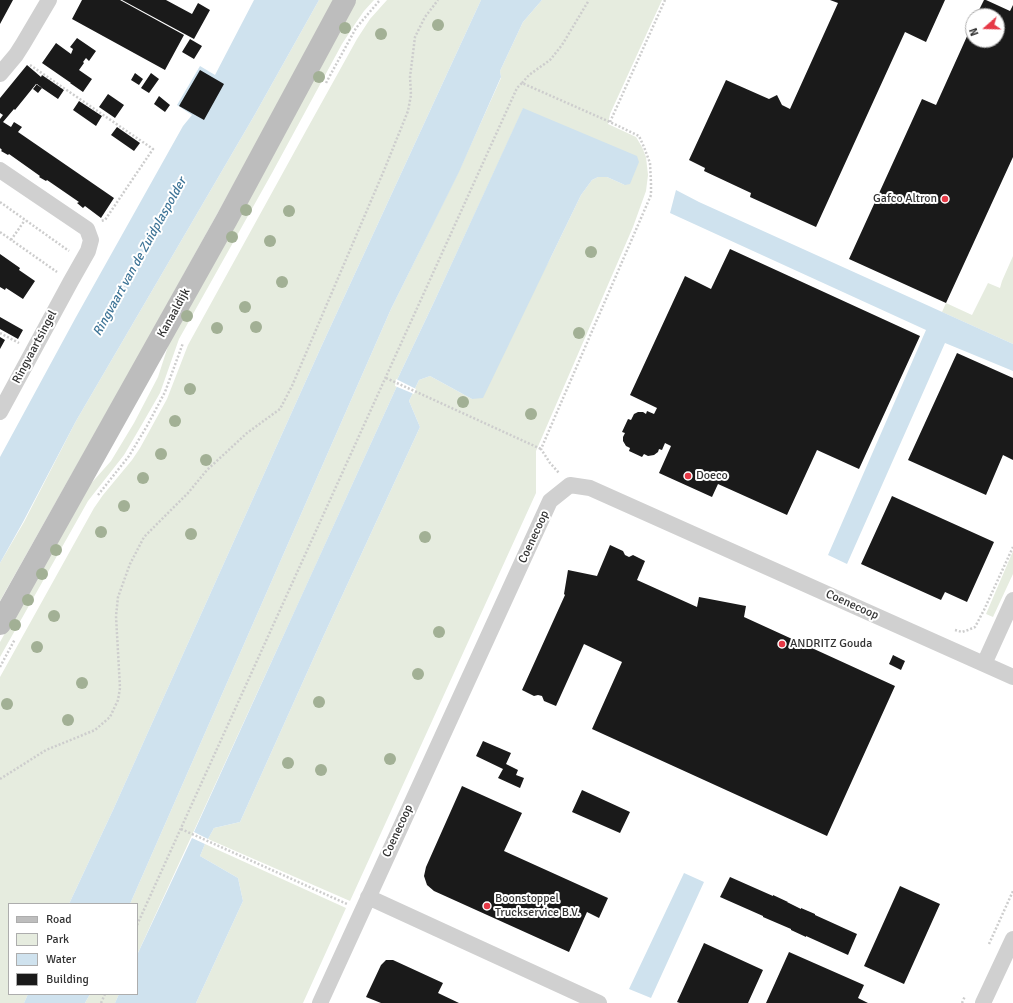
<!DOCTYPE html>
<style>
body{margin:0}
#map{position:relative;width:1013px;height:1003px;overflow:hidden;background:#fff;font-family:Signika,sans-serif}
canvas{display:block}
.legend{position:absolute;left:8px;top:903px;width:130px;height:92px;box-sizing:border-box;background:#fff;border:1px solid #adadad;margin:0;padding:5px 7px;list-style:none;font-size:12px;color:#333}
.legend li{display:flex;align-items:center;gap:8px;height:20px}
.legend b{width:20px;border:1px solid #adadad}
.north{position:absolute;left:965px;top:8px;width:40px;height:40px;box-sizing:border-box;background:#fff;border:1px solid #adadad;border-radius:50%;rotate:250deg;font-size:11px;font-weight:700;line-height:16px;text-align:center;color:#333}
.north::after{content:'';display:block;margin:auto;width:14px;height:18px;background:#e63946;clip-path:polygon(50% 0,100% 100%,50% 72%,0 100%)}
</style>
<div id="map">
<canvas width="1013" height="1003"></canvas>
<ul class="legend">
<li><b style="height:5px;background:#bdbdbd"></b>Road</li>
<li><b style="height:11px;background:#e6ecdf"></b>Park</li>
<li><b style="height:11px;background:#cfe2ee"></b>Water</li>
<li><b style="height:11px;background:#1a1a1a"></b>Building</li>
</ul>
<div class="north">N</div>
</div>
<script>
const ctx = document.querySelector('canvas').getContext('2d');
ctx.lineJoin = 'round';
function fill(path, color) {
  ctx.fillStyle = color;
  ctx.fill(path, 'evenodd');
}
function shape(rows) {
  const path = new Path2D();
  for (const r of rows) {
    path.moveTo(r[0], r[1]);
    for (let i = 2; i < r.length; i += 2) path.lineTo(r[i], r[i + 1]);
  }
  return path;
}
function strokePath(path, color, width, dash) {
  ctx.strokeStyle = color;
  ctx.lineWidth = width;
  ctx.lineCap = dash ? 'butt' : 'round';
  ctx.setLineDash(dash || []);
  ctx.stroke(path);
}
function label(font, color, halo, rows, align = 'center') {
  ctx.font = font + ' Signika,sans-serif';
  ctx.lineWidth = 4;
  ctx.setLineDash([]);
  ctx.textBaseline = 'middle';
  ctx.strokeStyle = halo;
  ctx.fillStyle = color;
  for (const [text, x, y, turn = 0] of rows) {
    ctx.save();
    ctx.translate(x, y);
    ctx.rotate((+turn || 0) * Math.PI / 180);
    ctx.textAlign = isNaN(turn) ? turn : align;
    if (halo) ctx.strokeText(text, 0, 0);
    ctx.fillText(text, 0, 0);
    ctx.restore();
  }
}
fill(shape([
 [319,0,334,0,261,135,135,362,0,601,0,563,24,522,76,421,254,116],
 [356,0,374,0,364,11,355,24,342,44,272,173,179,339,160,393,141,426,124,455,88,501,0,657,0,642,87,488,111,461,134,423,158,377,170,340,311,85],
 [387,0,481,0,322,345,113,810,69,904,9,904,9,994,28,994,24,1003,0,1003,0,677,94,508,103,495,132,460,140,448,167,399,188,345,307,129,357,39,370,19],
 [542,0,662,0,610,114,608,124,636,137,642,147,646,157,648,175,646,191,633,227,536,451,536,493,350,901,208,839,214,828,240,822,324,635,420,427,409,401,419,380,430,376,472,399,550,259,581,195,592,180,598,177,607,177,625,185,523,109,434,302,397,380,397,386,297,606,137,955,137,904,130,904,391,309,459,171,501,78,500,71,523,22],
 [1013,256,1013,344,942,312,946,303,972,315,988,283,1000,288,1002,281],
 [1013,551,1013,574,993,617,986,614],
 [205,844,346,908,303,1003,196,1003,243,901,238,878,200,856],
 [90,994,119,994,115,1003,85,1003]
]), '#e6ecdf');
fill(shape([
 [254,0,319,0,254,116,76,421,23,522,0,563,0,457,76,317,183,126,192,115,177,105,200,66,215,75],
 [481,0,542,0,523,22,500,71,501,77,459,172,391,309,130,904,69,904,113,810,322,345],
 [523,108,637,156,639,162,630,184,625,185,607,177,598,177,592,180,581,195,550,259,483,398,472,399,430,376,419,380,409,401,420,427,324,635,240,822,214,828,208,839,194,832,397,386,397,380,434,302],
 [676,190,699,202,1013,344,1013,371,945,343,847,564,828,555,926,330,670,213],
 [192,838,205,844,200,856,238,878,243,901,196,1003,115,1003,119,994,137,994,137,955],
 [684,873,704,882,651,998,629,989],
 [28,994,90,994,85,1003,24,1003]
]), '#cfe2ee');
fill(shape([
 [396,379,416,389,414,394,395,386]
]), '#fff');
fill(shape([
 [0,0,13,0,0,24],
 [82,0,120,0,184,35,165,70,72,19],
 [122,0,166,0,192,14,198,3,210,10,194,39],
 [830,0,945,0,926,42,905,32,816,227,750,197,751,193,704,171,705,168,689,160,726,80,769,99,777,95,782,105,790,109,838,3],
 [984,0,986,0,1010,11,1013,5,1013,157,946,303,849,259,922,99,936,105,973,23,973,40,997,40,997,16,976,16],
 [77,38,96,51,89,61,86,58,83,62,84,63,79,70,92,79,83,92,70,83,71,83,42,63,56,43,71,54,73,49,70,47],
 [190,39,202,46,194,59,182,52],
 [27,65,41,77,42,75,64,90,58,99,36,84,15,110,14,109,3,122,11,127,14,122,22,127,18,132,114,198,101,218,85,206,83,208,77,203,79,202,47,180,46,181,39,177,40,176,9,154,8,155,1,151,2,150,0,148,0,119,3,115,0,113,0,98],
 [200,70,224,84,204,120,179,106],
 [135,73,143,79,139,85,131,80],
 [151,73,159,79,149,93,141,88],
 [37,84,42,88,38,93,33,89],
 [108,94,124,105,115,118,99,107],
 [159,96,170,105,165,112,154,104],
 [79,101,102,116,96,126,73,110],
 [117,127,140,143,134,151,111,135],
 [730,249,920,336,859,469,817,450,787,515,718,484,712,497,659,473,671,446,665,443,662,450,659,449,658,452,654,455,648,456,644,454,642,457,629,451,630,448,626,446,623,441,623,437,625,433,622,432,628,419,631,420,634,414,638,412,643,412,646,414,647,411,654,414,657,408,630,395,685,276,711,289],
 [0,254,20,268,19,270,35,281,23,299,6,288,5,290,0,287],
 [0,317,23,330,18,339,0,329],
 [0,337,5,340,0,349],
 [957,353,1013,378,1013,460,1003,455,986,495,908,460],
 [892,496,994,542,967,602,945,592,941,600,861,564],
 [610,545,623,551,625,555,629,557,633,555,645,561,637,580,697,607,699,597,746,606,744,617,895,686,827,836,592,729,622,662,584,644,556,706,544,701,542,696,538,695,534,696,522,690,565,595,564,594,568,570,597,576],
 [893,655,905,661,901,670,889,664],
 [483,741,511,753,506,764,518,770,516,775,524,778,520,788,498,778,503,769,476,756],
 [462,786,522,813,504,851,608,898,599,918,587,912,569,952,434,891,427,885,424,876,426,867],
 [582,790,630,812,620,833,572,812],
 [730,877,773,896,773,895,788,902,787,902,801,909,801,908,815,914,815,915,857,934,848,955,806,936,806,937,791,930,791,929,763,917,763,916,720,897],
 [900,886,940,904,904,984,864,966],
 [704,943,763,970,748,1003,680,1003,677,1002],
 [789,952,864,985,858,998,868,1003,766,1003],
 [386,960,393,960,443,983,438,993,459,1003,381,1003,366,997,381,965]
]), '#1a1a1a');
strokePath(shape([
 [30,65,153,149,105,220,101,221],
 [326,83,356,28,380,0],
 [522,83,529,75,550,60,562,45,589,0],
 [610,122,665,0],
 [0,202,69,251],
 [0,232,57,272],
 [11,240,25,220],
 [0,333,19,343],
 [386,378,541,449],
 [98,495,129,456,147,426,165,392,183,343],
 [955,630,962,632,968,630,975,627,984,610,1013,547],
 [0,667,15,639],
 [0,779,46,750,95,730,110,717,118,700,120,688,116,616,118,597,130,564,144,537,188,493,207,470,247,433,280,409,292,386,385,168,408,111,411,95,410,77,415,37,425,17,438,0],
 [181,829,347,904],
 [137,925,517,88,522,83,610,122,639,136,644,147,650,163,651,183,651,195,541,449,550,463,559,473],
 [989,944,1013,891],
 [101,1003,105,994],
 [962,1003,965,996]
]), '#cdcdcd', 2.5, [2, 2]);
strokePath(shape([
 [0,74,16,55,23,44,49,0],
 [0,170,87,229,91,240,88,251,71,281,0,412],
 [984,664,1013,600],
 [368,897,599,1003],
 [320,1003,550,501,570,485,590,488,1013,677],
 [983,1003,1013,939]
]), '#d0d0d0', 16);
strokePath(shape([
 [0,624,227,219,345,0]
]), '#bdbdbd', 22);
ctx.fillStyle = '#a2b095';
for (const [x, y] of [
 [438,25],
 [345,28],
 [381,34],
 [319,77],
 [246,210],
 [289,211],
 [232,237],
 [270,241],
 [591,252],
 [282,282],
 [245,307],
 [187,316],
 [256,327],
 [217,328],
 [579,333],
 [190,389],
 [463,402],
 [531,414],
 [175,421],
 [161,454],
 [206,460],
 [143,478],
 [124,506],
 [101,532],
 [191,534],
 [425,537],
 [56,550],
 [42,574],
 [28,600],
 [54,616],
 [15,625],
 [439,632],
 [37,647],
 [418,674],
 [82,683],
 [319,702],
 [7,704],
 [68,720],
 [390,759],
 [288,763],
 [321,770]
]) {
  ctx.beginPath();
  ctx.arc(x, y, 6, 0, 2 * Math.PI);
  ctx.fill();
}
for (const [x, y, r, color] of [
 [945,199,4,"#e63946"],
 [688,476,4,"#e63946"],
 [782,644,4,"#e63946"],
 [487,906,4,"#e63946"]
]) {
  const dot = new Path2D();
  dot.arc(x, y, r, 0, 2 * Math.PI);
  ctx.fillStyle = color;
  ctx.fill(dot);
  strokePath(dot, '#fff', 1.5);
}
label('12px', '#333', '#fff', [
 ["Gafco Altron",937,199,"right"],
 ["Doeco",696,476],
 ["ANDRITZ Gouda",790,644],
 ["Boonstoppel",495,899],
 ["Truckservice B.V.",495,913]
], 'left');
label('12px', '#333', '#fff', [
 ["Kanaaldijk",174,313,-61],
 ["Ringvaartsingel",35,347,-62],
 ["Coenecoop",534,537,-65],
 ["Coenecoop",852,605,24],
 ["Coenecoop",398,831,-65]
]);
label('italic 13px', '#3f7597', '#fff', [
 ["Ringvaart van de Zuidplaspolder",140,257,-61]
]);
</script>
